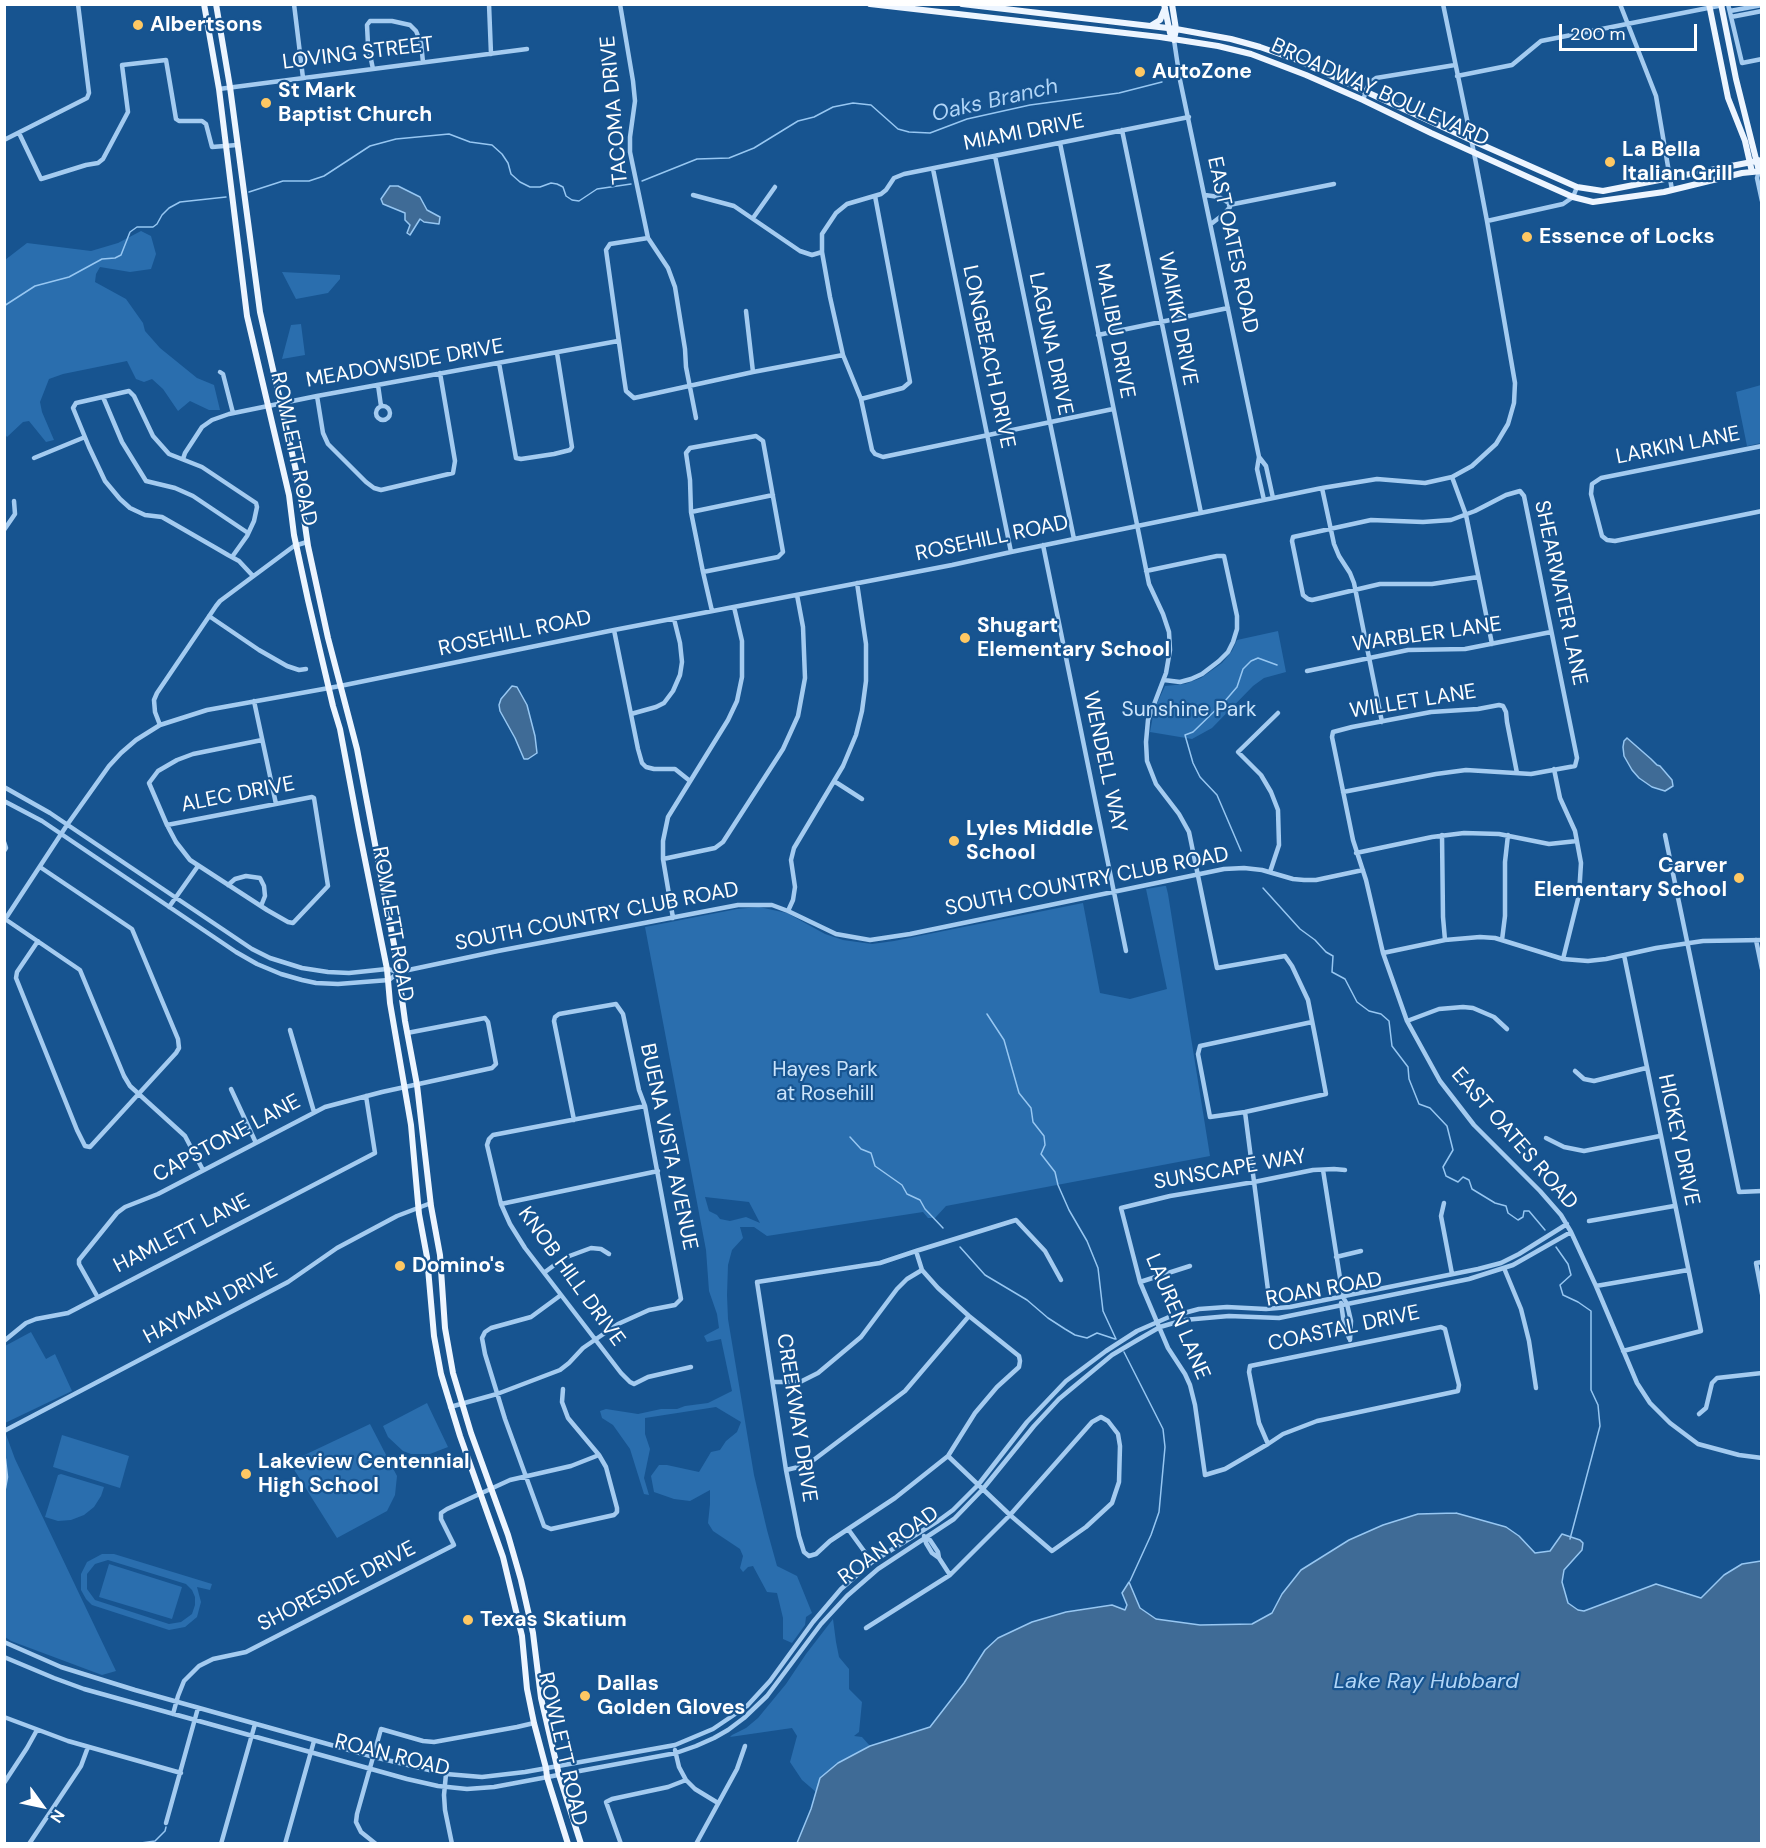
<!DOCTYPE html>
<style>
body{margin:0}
#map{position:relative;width:1766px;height:1848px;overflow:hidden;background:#175490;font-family:"DM Sans",sans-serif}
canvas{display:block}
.frame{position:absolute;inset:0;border:6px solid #fff;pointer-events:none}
.north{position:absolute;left:12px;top:1776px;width:60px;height:60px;-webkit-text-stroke:4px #175490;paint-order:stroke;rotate:123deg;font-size:16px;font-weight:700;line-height:24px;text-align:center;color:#fff}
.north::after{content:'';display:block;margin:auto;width:21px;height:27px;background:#fff;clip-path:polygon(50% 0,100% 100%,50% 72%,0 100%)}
.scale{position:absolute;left:1559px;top:24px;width:138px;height:27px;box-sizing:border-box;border:3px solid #fff;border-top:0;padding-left:8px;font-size:18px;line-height:21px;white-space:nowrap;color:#fff;-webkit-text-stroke:4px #175490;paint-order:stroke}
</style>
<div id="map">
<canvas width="1766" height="1848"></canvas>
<div class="frame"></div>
<div class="north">N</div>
<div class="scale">200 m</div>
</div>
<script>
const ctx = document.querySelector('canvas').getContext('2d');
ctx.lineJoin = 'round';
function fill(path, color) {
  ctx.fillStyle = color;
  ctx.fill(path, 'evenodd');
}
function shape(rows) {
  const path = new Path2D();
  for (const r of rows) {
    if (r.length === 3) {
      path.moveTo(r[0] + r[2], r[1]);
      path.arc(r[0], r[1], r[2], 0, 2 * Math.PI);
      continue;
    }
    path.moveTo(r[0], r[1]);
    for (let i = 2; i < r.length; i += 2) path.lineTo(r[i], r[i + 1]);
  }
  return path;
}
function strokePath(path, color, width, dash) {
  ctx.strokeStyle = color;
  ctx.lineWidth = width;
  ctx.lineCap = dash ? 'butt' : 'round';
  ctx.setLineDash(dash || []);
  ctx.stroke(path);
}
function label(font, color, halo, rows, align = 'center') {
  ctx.font = font + ' "DM Sans",sans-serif';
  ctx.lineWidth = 4.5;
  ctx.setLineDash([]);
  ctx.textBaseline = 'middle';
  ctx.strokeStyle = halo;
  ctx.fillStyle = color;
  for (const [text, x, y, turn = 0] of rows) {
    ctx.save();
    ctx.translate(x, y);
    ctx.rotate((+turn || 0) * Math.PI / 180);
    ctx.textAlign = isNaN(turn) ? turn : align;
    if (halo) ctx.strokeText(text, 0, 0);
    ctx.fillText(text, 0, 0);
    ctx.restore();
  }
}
fill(shape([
 [141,231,151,236,156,254,151,269,130,272,100,267,96,274,95,282,126,299,143,323,145,331,160,348,197,378,214,385,220,410,209,410,190,401,178,411,163,389,152,379,144,382,136,379,127,361,63,374,49,379,40,402,42,412,54,440,46,442,29,421,23,422,7,437,4,433,5,260,27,243,91,251,118,243],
 [282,272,340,275,340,279,328,293,296,299],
 [301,324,305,355,282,359,291,325],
 [1761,385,1761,443,1747,446,1736,392],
 [1278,631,1286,672,1264,678,1253,686,1212,728,1192,739,1150,732,1154,710,1165,686,1185,684,1201,678,1222,663,1232,651,1237,640],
 [1164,886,1166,886,1168,894,1210,1156,946,1206,935,1218,928,1218,923,1212,767,1236,754,1227,740,1227,743,1238,732,1250,728,1265,727,1295,728,1319,754,1475,767,1530,777,1566,797,1576,812,1613,806,1617,805,1625,792,1643,783,1639,783,1618,777,1593,767,1592,753,1566,748,1567,743,1572,740,1568,743,1556,740,1549,713,1531,708,1523,710,1504,710,1490,690,1501,674,1499,654,1492,651,1476,659,1465,667,1465,699,1472,711,1452,720,1450,726,1441,737,1432,741,1422,716,1407,645,1418,645,1434,650,1449,644,1478,649,1495,644,1494,630,1449,613,1425,602,1418,600,1411,606,1409,638,1414,661,1409,677,1409,685,1406,708,1403,732,1391,721,1339,707,1342,704,1336,719,1328,717,1314,709,1291,706,1250,645,927,737,909,759,907,787,913,825,934,843,940,872,944,894,941,1083,903,1100,993,1130,999,1167,989,1146,889],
 [705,1197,749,1202,760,1223,746,1217,730,1221,720,1219,717,1215,709,1211],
 [31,1332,46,1359,55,1354,72,1391,5,1423,5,1346],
 [427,1403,448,1447,430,1454,411,1454,403,1451,388,1437,383,1426],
 [370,1424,397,1476,395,1495,387,1511,337,1538,293,1468,296,1459],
 [4,1429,15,1459,116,1671,102,1675,11,1641,5,1637],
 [62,1435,129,1456,120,1488,53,1467],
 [61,1474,104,1487,101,1496,94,1507,84,1515,71,1520,58,1521,45,1517,58,1475],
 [102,1554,114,1554,212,1584,210,1590,197,1587,201,1602,197,1617,185,1627,169,1630,92,1605,86,1599,81,1590,81,1574,87,1562],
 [108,1560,186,1584,192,1590,195,1597,195,1605,192,1614,181,1622,169,1624,95,1600,87,1589,87,1574,95,1564],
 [109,1564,182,1587,172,1619,99,1597],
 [833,1619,836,1642,839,1657,849,1669,849,1689,862,1702,859,1732,854,1736,862,1737,870,1746,838,1763,820,1778,816,1792,802,1780,790,1762,797,1736,792,1728,730,1737,732,1735,746,1728,758,1718,786,1684,806,1654]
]), '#2a6eae');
const water = shape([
 [390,186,398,186,420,197,427,210,440,217,439,224,424,222,420,219,410,235,407,233,410,225,405,220,405,213,383,204,381,199,390,186],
 [512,686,517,687,527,705,535,736,537,753,528,759,524,759,515,738,500,711,499,705,501,699,512,686],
 [1627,738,1651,759,1657,765,1660,766,1672,780,1673,786,1665,791,1652,787,1639,778,1632,770,1624,756,1623,747,1624,741,1627,738],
 [1456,1513,1506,1527,1519,1536,1535,1553,1550,1551,1562,1534,1580,1540,1583,1543,1582,1550,1564,1570,1562,1582,1568,1603,1578,1610,1584,1611,1656,1584,1701,1598,1724,1575,1742,1564,1761,1561,1761,1843,797,1843,811,1809,820,1778,838,1763,870,1746,930,1727,964,1683,985,1650,998,1638,1032,1622,1066,1612,1112,1605,1125,1610,1127,1605,1122,1593,1129,1582,1140,1608,1156,1619,1200,1625,1252,1624,1272,1613,1282,1594,1301,1570,1349,1540,1383,1525,1418,1514,1456,1513]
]);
fill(water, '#3f6b96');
strokePath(water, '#97c7f2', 1.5);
strokePath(shape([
 [642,181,697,159,729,158,754,148,798,121,814,117,833,107,853,103,871,105,898,129,909,132,930,133,967,119,1030,105,1119,93,1162,82],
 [249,192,283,181,309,181,324,176,370,146,396,139,449,134,470,142,492,145,502,154,508,163,511,174,520,182,530,187,540,187,551,183,557,184,563,187,566,196,572,200,579,201,597,189,631,184],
 [4,306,35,286,69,277,102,259,115,258,121,255,130,232,137,227,153,227,157,224,162,215,169,208,180,202,226,197],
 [1241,851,1217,795,1200,777,1193,763,1185,735,1193,732,1225,701,1237,687,1243,669,1251,661,1258,658,1277,665],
 [1263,888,1300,929,1315,940,1326,952,1333,956,1332,972,1345,979,1357,1002,1369,1011,1381,1014,1389,1021,1392,1046,1408,1067,1409,1079,1419,1104,1430,1108,1447,1126,1453,1150,1443,1167,1446,1176,1458,1182,1463,1177,1469,1180,1472,1189,1495,1203,1506,1206,1508,1213,1518,1220,1523,1217,1524,1211,1529,1211,1545,1230],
 [987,1014,1004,1040,1019,1093,1031,1108,1033,1122,1044,1136,1045,1145,1041,1154,1055,1172,1058,1185,1069,1210,1087,1241,1098,1268,1103,1311,1116,1339],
 [850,1137,861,1149,871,1153,875,1166,902,1185,907,1194,920,1200,925,1209,943,1228],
 [960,1247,985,1275,1027,1300,1048,1318,1065,1329,1075,1335,1087,1338,1097,1333,1115,1339],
 [1556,1247,1568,1264,1571,1275,1560,1285,1563,1295,1578,1302,1591,1311,1591,1390,1598,1405,1600,1426,1570,1539],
 [1124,1352,1163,1429,1165,1447,1159,1512,1151,1535,1130,1581],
 [134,1844,155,1841,165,1831,166,1827]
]), '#97c7f2', 1.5);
strokePath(shape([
 [294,4,303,78],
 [489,4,491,54],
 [620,4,633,81,635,101,630,137,630,152,648,238,668,268,675,287,685,349,686,367,696,418],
 [1443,4,1474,153,1487,221],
 [1620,4,1656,96,1672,190],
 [1728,4,1742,63,1762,59],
 [1730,11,1762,5],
 [1731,17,1762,11],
 [1174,40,1180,80,1259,457,1257,469,1264,500],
 [373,69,368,45,367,25,370,21,392,21,410,25,416,31,421,43,423,62],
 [1457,76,1512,65,1541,41,1723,5],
 [219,89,527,49],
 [1363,100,1369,83,1376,78,1455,65],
 [1122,130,1201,513],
 [19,133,41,179,86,165,98,163,103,159,128,112,122,65,166,60,176,119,179,121,202,121,206,124,212,147,237,145],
 [4,140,87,98,89,93,78,4],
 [1060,143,1149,584,1163,614,1169,632,1170,650,1166,673,1148,720,1146,742,1147,761,1156,784,1179,814,1189,832,1217,968,1285,956,1292,966,1308,1000,1317,1046,1326,1094,1245,1112,1210,1117,1198,1054,1200,1046,1312,1022],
 [995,156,1074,539],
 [933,169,1011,552],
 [1759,171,1757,178,1762,201],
 [693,195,734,206,800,251,812,255,822,252],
 [1205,195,1219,197,1229,203,1230,207,1224,214,1211,224],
 [1229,205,1334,184],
 [753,218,775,187],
 [648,238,610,244,606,250,624,378,626,391,634,398,753,372,843,355],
 [746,311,753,372],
 [1098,335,1228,308],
 [499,363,516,458,521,459,554,454,570,450,572,447,557,353],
 [220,372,223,374,233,413],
 [378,385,381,406],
 [317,396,323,433,328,444,366,482,374,488,381,490,453,473,455,461,440,373],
 [103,397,122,442,146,481,175,488,193,496,248,533],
 [861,399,903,388,910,382,875,196],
 [383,413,7],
 [1113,409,883,457,875,454,872,450,861,399,843,355,830,297,822,252,822,234,836,213,847,204,881,194,886,190,894,178,904,174,1189,117],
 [1762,446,1601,478,1592,484,1591,494,1602,536,1607,540,1615,541,1762,511],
 [1259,457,1266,466,1273,498],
 [34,458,85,437],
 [183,459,185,453,202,427,212,420,229,414,317,396,618,341],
 [1452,477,1466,515,1492,644],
 [1322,488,1334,544,1339,556,1350,573,1354,583,1382,722],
 [691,512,773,495],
 [4,530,15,514,14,501],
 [1043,545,1126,951],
 [232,557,247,536,254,521,257,507,256,503,202,467,169,454,153,436,134,396,129,391,76,403,73,408,89,447,105,481,120,499,130,508,145,515,162,517,216,548,228,555,239,561,253,576],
 [1146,571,1217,556,1224,556,1237,616,1237,629,1233,642,1228,652,1219,661,1202,674,1191,679,1180,682,1164,680],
 [703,572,778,557,783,552,763,441,756,436,690,448,686,453,690,480,691,512,703,572,712,611],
 [209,616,259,650,287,666,299,670,306,669],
 [614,630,638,749,642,763,646,767,654,769,675,769,690,781],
 [1307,671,1408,650,1465,649,1551,632],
 [254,701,276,804],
 [631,714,656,707,664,703,673,691,680,675,682,662,680,643,674,619],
 [160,725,207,710,340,686,614,630,952,565,1011,552,1322,488,1377,479,1425,483,1452,477,1472,466,1496,444,1508,424,1514,403,1515,383,1487,221,1563,204,1573,197,1577,187],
 [1554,769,1560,798,1575,831,1581,863,1579,895,1563,959],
 [1517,773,1507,722,1506,712,1503,706,1499,705,1478,709,1431,712,1352,727,1333,732,1332,737,1353,840,1366,880,1383,953,1407,1021,1440,1081,1474,1125,1540,1191,1561,1215,1571,1232,1596,1286,1637,1383,1650,1403,1670,1423,1698,1444,1739,1455,1762,1458],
 [834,781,862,799],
 [4,787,50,813,252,949,270,958,302,968,328,972,349,973,387,969,399,972],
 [1343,792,1436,774,1466,770,1531,774,1575,766,1577,758,1524,496,1520,491,1506,495,1475,511,1451,520,1423,522,1371,520,1293,537,1292,541,1303,595,1308,599,1312,600,1380,584,1432,584,1478,577],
 [4,801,42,821,236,952,257,964,281,974,302,980,316,983,338,984,389,980,399,972,498,951,738,905,772,905,788,911,836,934,870,940,910,934,1224,869,1244,868,1262,870,1293,879,1304,880,1316,880,1363,870],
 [167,825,312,797,314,798,328,886,293,923,288,922,267,910,190,860,176,842,167,825,149,783,158,771,177,760,193,754,262,740],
 [1442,835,1443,917,1445,940],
 [1665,835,1739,1192,1762,1191],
 [4,842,6,848,4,851],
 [1356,853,1432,837,1464,833,1499,834,1549,844,1577,841],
 [663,859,715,848,723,842,783,749,798,716,805,678,803,627,797,595],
 [1270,872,1279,845,1278,810,1271,792,1261,775,1238,752,1278,713],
 [228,885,235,879,246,876,260,878,264,886,265,896,261,906],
 [169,907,198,866],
 [788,911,793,900,795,887,791,860,794,848,843,766,856,735,862,711,866,681,866,644,857,583],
 [673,918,663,859,663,841,668,817,728,720,737,701,742,677,742,641,734,607],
 [5,919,80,970,124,1076,130,1086,185,1136,203,1170],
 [4,921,67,825,109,766,121,753,136,740,160,725,155,712,154,700,157,693,216,606,220,601,294,546,307,542],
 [1502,940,1505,916,1505,862,1508,835],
 [1756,940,1762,969],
 [38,941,17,972,16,978,77,1130,85,1146,90,1147,176,1053,179,1048,178,1039,132,929,40,867],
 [1383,953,1445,940,1480,937,1495,938,1563,959,1588,961,1606,959,1656,948,1703,941,1762,940],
 [1407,1021,1439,1009,1463,1007,1473,1008,1494,1017,1507,1029],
 [290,1030,314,1112],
 [1575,1071,1584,1079,1594,1081,1646,1068],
 [231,1089,256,1143],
 [645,1106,493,1135,489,1139,487,1145,501,1204,510,1224,525,1248,621,1373,630,1382,634,1384,648,1377,691,1367],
 [1245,1112,1268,1290],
 [1546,1138,1564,1147,1584,1151,1660,1136],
 [1323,1170,1343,1297,1347,1304,1351,1321,1350,1340],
 [1444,1203,1441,1216,1452,1274],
 [501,1204,658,1171],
 [1589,1221,1674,1206],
 [916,1251,922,1270,938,1288,969,1316,1019,1356,1020,1361,1019,1367,997,1387,975,1413,948,1456,895,1498,830,1541,816,1554,809,1556,804,1552,799,1536,786,1470,757,1282,880,1263,916,1251,1016,1220,1045,1251,1061,1280],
 [1336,1257,1361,1251],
 [1762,1262,1756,1263,1762,1294],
 [1504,1268,1521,1309,1529,1341,1536,1388],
 [545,1272,564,1258,591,1248,601,1249,609,1254],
 [1140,1282,1190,1266],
 [1596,1286,1688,1270],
 [561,1295,531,1317,491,1328,485,1332,482,1338,485,1354,505,1419,544,1526,551,1529,614,1515,617,1512,617,1508,606,1467,599,1455,568,1418,562,1402,563,1389],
 [97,1296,79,1264,79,1260,117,1213,125,1207,158,1194,325,1107,382,1092,492,1068,496,1064,488,1022,485,1018,407,1033],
 [1341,1303,1344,1324,1349,1338],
 [4,1341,26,1323,36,1319,68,1313,375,1153,366,1096],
 [1623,1351,1701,1331,1624,955],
 [773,1382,800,1382,818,1373,861,1337,897,1289,907,1279,922,1270],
 [450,1407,497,1394,560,1370,569,1363,583,1348,618,1324,649,1310,675,1305,681,1299,645,1106,639,1090,623,1014,616,1004,559,1014,555,1017,554,1021,574,1120],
 [1699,1414,1706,1408,1712,1383,1717,1378,1762,1373],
 [4,1431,288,1282,337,1248,397,1216,431,1203],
 [1268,1444,1259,1423,1249,1372,1250,1366,1441,1327,1445,1329,1459,1385,1458,1391,1317,1421,1283,1434,1268,1444,1225,1469,1205,1475,1195,1405,1190,1385,1185,1374,1168,1348,1140,1282,1121,1208,1170,1196,1254,1182,1313,1170,1334,1169,1345,1170],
 [4,1459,6,1477,4,1488],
 [786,1470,807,1465,905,1391,969,1316],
 [848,1529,872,1562],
 [924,1536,926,1543,932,1553,939,1558,938,1552,930,1540,925,1538],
 [939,1558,950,1575],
 [866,1628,950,1575,1010,1515,1092,1422,1101,1417,1108,1421,1118,1434,1120,1446,1119,1482,1112,1503,1086,1527,1052,1551,1010,1515,948,1456],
 [4,1642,61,1667,135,1690,374,1757,446,1774,482,1777,525,1772,675,1745,713,1729,747,1706,770,1681,813,1622,841,1589,872,1562,938,1521,953,1510,978,1485,1027,1422,1066,1381,1106,1351,1137,1331,1169,1317,1199,1309,1227,1307,1266,1309,1290,1307,1478,1269,1501,1263,1519,1254,1567,1224],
 [4,1657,54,1678,84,1689,407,1779,438,1786,467,1789,494,1787,676,1753,696,1746,714,1738,728,1730,744,1718,767,1696,821,1624,847,1596,878,1569,954,1519,982,1490,1034,1426,1059,1399,1112,1355,1134,1342,1160,1327,1184,1320,1229,1316,1279,1318,1469,1279,1513,1265,1571,1232],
 [173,1714,178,1696,184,1681,199,1666,213,1659,246,1652,454,1545,441,1519,441,1513,447,1509,510,1480,571,1466,599,1455],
 [4,1717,68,1741,181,1773],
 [675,1750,679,1767,686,1780,695,1789,718,1803],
 [446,1774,444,1795,445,1810,452,1844],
 [4,1783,27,1748,37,1730],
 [166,1823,198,1708],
 [29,1844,81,1766,88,1747],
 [221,1844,255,1724],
 [285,1844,314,1741],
 [376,1844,361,1832,356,1822,357,1814,381,1729,423,1741,434,1742,517,1727,534,1723],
 [621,1844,606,1802,612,1799,668,1787,686,1780],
 [696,1844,737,1769,745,1746]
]), '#a4cbf0', 4.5);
strokePath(shape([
 [204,4,219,89,247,316,289,495,294,535,308,600,333,706,340,729,359,830,387,969,390,1003,411,1125,419,1214,427,1257,434,1336,441,1374,460,1436,503,1557,522,1636,527,1689,534,1723,546,1768,547,1777,568,1844],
 [216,4,230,87,260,312,299,484,308,546,328,638,357,749,396,955,405,1021,417,1085,431,1206,440,1255,445,1328,453,1373,471,1433,508,1535,521,1580,533,1633,541,1698,559,1775,581,1844],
 [870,4,1160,37,1218,46,1251,54,1306,75,1363,100,1431,133,1528,177,1573,197,1593,202,1664,192,1742,173,1762,171],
 [962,4,1176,29,1231,39,1260,47,1297,60,1471,140,1577,187,1603,191,1762,160],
 [1164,4,1170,33,1174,40],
 [1172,4,1176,29,1174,40],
 [1709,4,1728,98,1745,141,1752,172],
 [1721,4,1736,79,1759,171],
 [1152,25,1160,20,1165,8]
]), '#edf5ff', 6);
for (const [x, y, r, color] of [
 [138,25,6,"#ffc863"],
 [1140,72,6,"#ffc863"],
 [266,103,6,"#ffc863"],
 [1610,162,6,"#ffc863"],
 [1527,237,6,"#ffc863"],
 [965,638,6,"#ffc863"],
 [954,841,6,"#ffc863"],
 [1739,878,6,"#ffc863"],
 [400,1266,6,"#ffc863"],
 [246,1474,6,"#ffc863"],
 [468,1620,6,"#ffc863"],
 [585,1696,6,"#ffc863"]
]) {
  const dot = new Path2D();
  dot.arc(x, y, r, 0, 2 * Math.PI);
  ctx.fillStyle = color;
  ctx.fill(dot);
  strokePath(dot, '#175490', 2);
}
label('bold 21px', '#fff', '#175490', [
 ["Albertsons",150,25],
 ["AutoZone",1152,72],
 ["St Mark",278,91],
 ["Baptist Church",278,115],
 ["La Bella",1622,150],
 ["Italian Grill",1622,174],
 ["Essence of Locks",1539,237],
 ["Shugart",977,626],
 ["Elementary School",977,650],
 ["Lyles Middle",966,829],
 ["School",966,853],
 ["Carver",1727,866,"right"],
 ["Elementary School",1727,890,"right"],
 ["Domino's",412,1266],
 ["Lakeview Centennial",258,1462],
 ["High School",258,1486],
 ["Texas Skatium",480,1620],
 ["Dallas",597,1684],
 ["Golden Gloves",597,1708]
], 'left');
label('21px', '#fff', '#175490', [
 ["LOVING STREET",358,54,-7],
 ["BROADWAY BOULEVARD",1380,93,24],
 ["TACOMA DRIVE",615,110,-95],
 ["MIAMI DRIVE",1024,133,-11],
 ["EAST OATES ROAD",1232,245,78],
 ["WAIKIKI DRIVE",1177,319,79],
 ["MALIBU DRIVE",1114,331,79],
 ["LAGUNA DRIVE",1050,344,78],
 ["LONGBEACH DRIVE",988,357,78],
 ["MEADOWSIDE DRIVE",405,364,-10],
 ["LARKIN LANE",1678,446,-11],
 ["ROWLETT ROAD",293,449,78],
 ["ROSEHILL ROAD",992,539,-12],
 ["SHEARWATER LANE",1560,593,78],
 ["ROSEHILL ROAD",515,634,-12],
 ["WARBLER LANE",1427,635,-8],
 ["WILLET LANE",1413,702,-9],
 ["WENDELL WAY",1104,762,78],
 ["ALEC DRIVE",238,795,-11],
 ["SOUTH COUNTRY CLUB ROAD",1087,882,-11],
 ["SOUTH COUNTRY CLUB ROAD",597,917,-11],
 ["ROWLETT ROAD",392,924,80],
 ["CAPSTONE LANE",227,1139,-28],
 ["EAST OATES ROAD",1514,1139,49],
 ["HICKEY DRIVE",1678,1140,78],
 ["BUENA VISTA AVENUE",668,1147,78],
 ["SUNSCAPE WAY",1230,1170,-10],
 ["HAMLETT LANE",182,1234,-27],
 ["KNOB HILL DRIVE",571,1277,54],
 ["ROAN ROAD",1324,1290,-10],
 ["HAYMAN DRIVE",211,1304,-28],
 ["LAUREN LANE",1177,1317,67],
 ["COASTAL DRIVE",1344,1329,-12],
 ["CREEKWAY DRIVE",796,1418,81],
 ["ROAN ROAD",889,1546,-36],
 ["SHORESIDE DRIVE",337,1587,-27],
 ["ROWLETT ROAD",562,1749,77],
 ["ROAN ROAD",392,1756,14]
]);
label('21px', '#cbe4fb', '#175490', [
 ["Sunshine Park",1189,710],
 ["Hayes Park",825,1070],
 ["at Rosehill",825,1094]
]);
label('italic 22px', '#b0d5f7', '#175490', [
 ["Oaks Branch",995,101,-13],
 ["Lake Ray Hubbard",1426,1682]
]);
</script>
